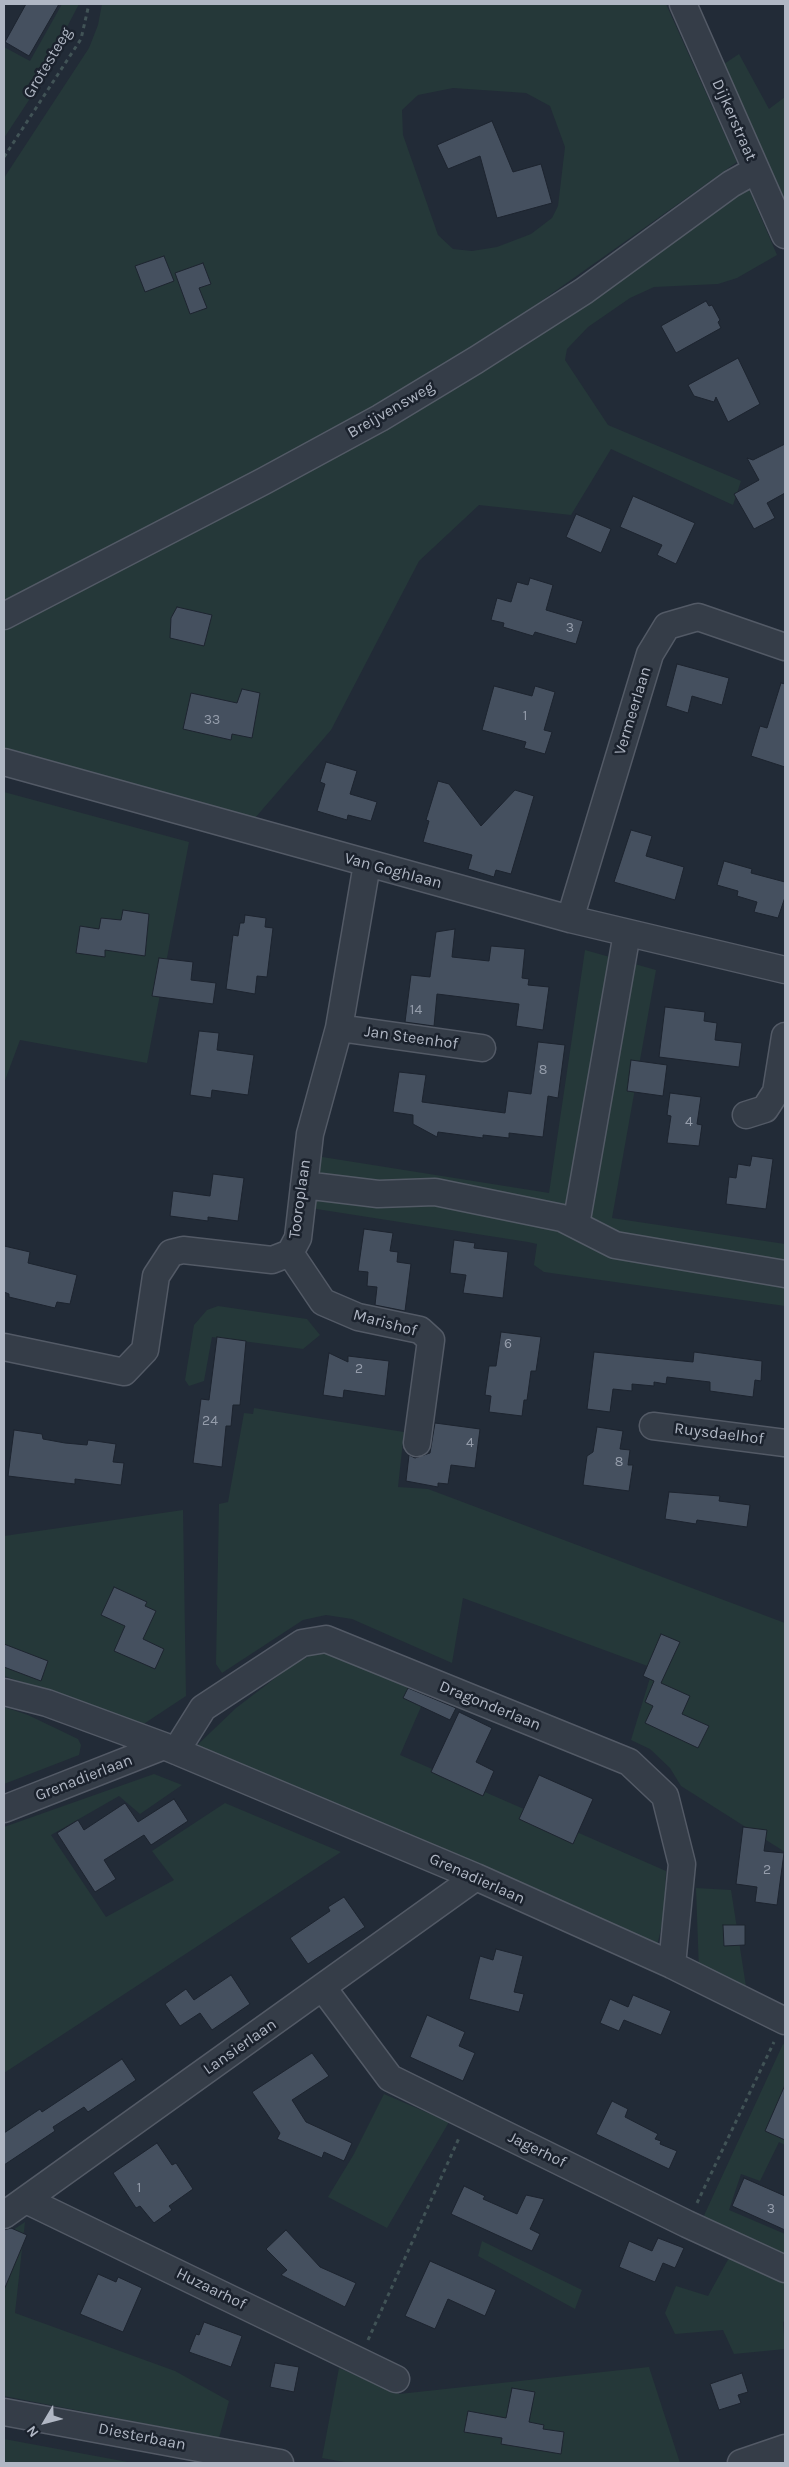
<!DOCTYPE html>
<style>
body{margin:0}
#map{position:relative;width:789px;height:2467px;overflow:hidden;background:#222b37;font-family:Karla,sans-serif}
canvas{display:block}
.frame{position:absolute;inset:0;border:5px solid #b0b7c4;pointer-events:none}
.north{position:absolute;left:20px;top:2397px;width:50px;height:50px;-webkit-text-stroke:4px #1b222d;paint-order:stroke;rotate:233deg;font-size:14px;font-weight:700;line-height:20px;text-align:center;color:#b0b7c4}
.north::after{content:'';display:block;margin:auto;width:18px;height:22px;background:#b0b7c4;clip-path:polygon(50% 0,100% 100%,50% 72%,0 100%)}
</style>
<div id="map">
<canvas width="789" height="2467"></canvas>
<div class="frame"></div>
<div class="north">N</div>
</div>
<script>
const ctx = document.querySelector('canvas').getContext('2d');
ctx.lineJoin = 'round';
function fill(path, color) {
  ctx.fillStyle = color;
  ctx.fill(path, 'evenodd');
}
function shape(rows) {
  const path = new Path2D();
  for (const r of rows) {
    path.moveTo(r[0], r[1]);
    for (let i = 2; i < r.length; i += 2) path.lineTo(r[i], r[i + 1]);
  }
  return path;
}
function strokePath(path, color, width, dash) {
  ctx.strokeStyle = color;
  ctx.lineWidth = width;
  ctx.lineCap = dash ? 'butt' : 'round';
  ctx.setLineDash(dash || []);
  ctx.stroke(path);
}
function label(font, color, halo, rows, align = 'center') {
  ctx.font = font + ' Karla,sans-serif';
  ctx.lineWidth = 5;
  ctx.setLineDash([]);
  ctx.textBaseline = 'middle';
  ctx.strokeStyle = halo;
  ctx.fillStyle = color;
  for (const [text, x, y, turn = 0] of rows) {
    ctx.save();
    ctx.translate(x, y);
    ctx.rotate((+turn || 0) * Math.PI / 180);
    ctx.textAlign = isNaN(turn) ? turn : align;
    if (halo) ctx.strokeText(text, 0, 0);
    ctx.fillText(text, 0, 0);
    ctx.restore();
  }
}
fill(shape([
 [62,4,79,4,29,100,4,138,4,47,30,61],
 [102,4,666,4,737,162,523,314,426,379,298,451,4,602,4,178,89,48,98,25],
 [453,88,526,93,550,106,565,147,558,206,552,218,531,234,497,247,472,251,453,249,438,235,403,135,402,110,418,95],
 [739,54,769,109,785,97,785,206,724,64],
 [747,185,777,255,737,278,718,284,654,287,630,298,588,327,567,349,565,360,608,425,741,481,733,505,611,449,571,515,479,505,419,561,331,730,249,825,4,759,4,627,397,424,534,336],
 [4,792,189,842,147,1063,20,1040,4,1083],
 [585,950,656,970,612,1218,785,1244,785,1306,544,1272,534,1265,537,1244,528,1242,310,1208,316,1156,549,1193],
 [218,1306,307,1319,320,1335,303,1349,212,1337,204,1381,189,1386,185,1380,194,1325,207,1310],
 [254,1408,404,1432,398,1487,428,1489,785,1623,785,1852,681,1786,670,1768,650,1749,631,1740,653,1668,463,1598,452,1663,352,1619,326,1615,303,1620,222,1673,216,1664,219,1504,228,1502,244,1413,253,1414],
 [183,1510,186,1696,136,1729,48,1691,4,1676,4,1536],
 [319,1651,339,1653,427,1693,400,1755,666,1871,664,1915,655,1955,190,1752,236,1708,291,1666],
 [4,1707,28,1715,78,1739,81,1745,79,1755,4,1784],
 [154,1774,182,1785,140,1814,119,1796,51,1835,106,1917,174,1880,152,1851,225,1803,341,1852,4,2073,4,1827],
 [696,1888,731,1890,747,1993,699,1971],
 [783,2044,785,2045,785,2145,779,2142,760,2181,741,2174,729,2210,785,2234,785,2257,701,2222],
 [384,2094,449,2122,387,2228,328,2197,354,2154],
 [25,2222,15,2313,175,2371,229,2401,219,2438,4,2396,4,2236],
 [482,2241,582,2290,575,2309,478,2256],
 [730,2256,785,2282,785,2321,783,2322,785,2349,734,2354,723,2330,675,2334,665,2313,676,2286,708,2296],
 [649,2367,680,2463,350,2463,322,2458,339,2368,399,2394],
 [4,2439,133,2463,4,2463]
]), '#253839');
const building = shape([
 [26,4,59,4,29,56,5,42,26,4],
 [492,121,513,172,541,164,552,203,497,218,480,156,448,169,437,145,492,121],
 [164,256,174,281,145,292,135,266,164,256],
 [203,263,211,284,199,288,207,308,190,314,175,273,203,263],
 [706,301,709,306,712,305,720,320,718,322,721,328,676,353,661,326,706,301],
 [738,358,760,404,728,422,716,397,714,402,694,396,688,385,738,358],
 [785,444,785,493,767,503,775,518,754,529,734,494,759,480,747,458,753,460,785,444],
 [633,496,695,523,676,564,657,555,662,545,620,527,633,496],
 [576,514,611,529,601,553,566,537,576,514],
 [530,578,553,585,546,610,583,621,576,644,535,632,533,636,503,627,504,623,491,620,497,598,511,602,517,582,528,585,530,578],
 [177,607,212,615,204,646,170,638,171,618,177,607],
 [677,664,729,678,722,705,692,696,688,713,666,706,677,664],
 [781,683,785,684,785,767,751,756,760,726,767,728,781,683],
 [494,686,532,696,535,686,555,692,544,730,552,732,545,754,524,748,526,742,482,730,494,686],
 [242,689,260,693,252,738,232,734,231,740,183,729,191,693,237,703,242,689],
 [326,762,357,771,350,794,377,802,371,821,348,815,347,820,317,811,325,784,320,782,326,762],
 [438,781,449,784,481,826,515,790,534,796,511,874,496,870,494,877,468,869,472,855,423,842,429,821,426,820,438,781],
 [631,830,652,836,646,856,684,867,675,900,614,882,631,830],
 [724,861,752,869,751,873,785,882,785,897,778,918,754,912,757,902,737,896,738,891,717,885,724,861],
 [123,910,149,914,145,956,105,950,105,957,76,953,80,926,99,929,101,918,121,920,123,910],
 [245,915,266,918,265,927,273,928,267,977,257,976,255,994,226,989,233,935,238,936,240,923,244,923,245,915],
 [455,929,452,957,489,961,491,946,525,949,522,978,529,979,528,985,549,987,543,1030,516,1026,519,1004,437,994,434,1026,405,1022,411,975,430,977,436,932,455,929],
 [159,958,193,962,191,980,216,983,213,1004,152,996,159,958],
 [665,1007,705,1012,704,1021,717,1023,715,1040,742,1043,739,1067,659,1057,665,1007],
 [199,1031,219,1033,217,1050,254,1055,248,1095,212,1090,211,1098,190,1095,199,1031],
 [538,1042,565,1045,558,1098,548,1096,543,1137,509,1133,509,1138,483,1135,483,1138,438,1132,437,1137,413,1124,413,1115,393,1112,399,1072,426,1075,422,1102,505,1113,508,1091,531,1094,538,1042],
 [631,1060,667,1065,663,1096,627,1091,631,1060],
 [670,1093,701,1097,697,1124,702,1125,699,1146,667,1143,671,1116,667,1115,670,1093],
 [752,1156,773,1159,766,1209,726,1204,729,1177,736,1178,738,1164,750,1166,752,1156],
 [213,1174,244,1178,238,1221,208,1217,208,1221,170,1216,173,1191,210,1196,213,1174],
 [364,1229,393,1233,390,1251,398,1252,397,1262,411,1264,405,1311,375,1305,377,1287,367,1286,368,1272,358,1271,364,1229],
 [454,1240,475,1243,474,1248,508,1252,503,1298,463,1293,466,1275,450,1273,454,1240],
 [4,1246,30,1252,28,1263,77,1275,70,1304,57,1302,55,1308,9,1297,9,1294,4,1292,4,1246],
 [501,1332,541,1337,536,1371,531,1371,527,1400,524,1400,522,1416,489,1412,491,1396,485,1395,489,1366,496,1366,501,1332],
 [217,1337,246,1341,240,1405,233,1405,231,1426,226,1426,222,1467,193,1463,201,1399,209,1400,217,1337],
 [594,1352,693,1362,694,1352,762,1361,761,1381,755,1380,753,1397,710,1391,710,1382,667,1377,666,1384,654,1382,654,1386,632,1384,632,1391,613,1389,610,1412,587,1409,594,1352],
 [329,1353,348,1362,348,1356,389,1361,385,1396,344,1390,343,1398,323,1395,329,1353],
 [435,1423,480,1429,475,1468,451,1465,448,1484,438,1483,438,1487,406,1481,409,1455,415,1458,430,1453,435,1423],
 [597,1427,623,1431,620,1449,630,1450,628,1465,633,1465,629,1491,583,1485,587,1456,593,1452,597,1427],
 [14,1430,42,1434,43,1439,65,1443,87,1445,88,1440,116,1444,113,1462,124,1463,121,1485,75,1479,75,1484,8,1476,14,1430],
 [669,1492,720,1496,719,1501,750,1505,747,1527,697,1520,696,1524,665,1519,669,1492],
 [114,1587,147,1602,145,1606,156,1611,143,1639,164,1649,155,1669,114,1651,125,1626,101,1615,114,1587],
 [661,1634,680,1642,661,1683,690,1696,682,1714,709,1726,698,1748,645,1723,653,1706,645,1702,654,1681,643,1676,661,1634],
 [4,1644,48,1661,41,1681,4,1667,4,1644],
 [408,1688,456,1708,450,1720,403,1698,408,1688],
 [459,1712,492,1728,476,1762,494,1771,483,1796,431,1772,459,1712],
 [539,1775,593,1799,573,1844,519,1819,539,1775],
 [174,1799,188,1821,151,1845,144,1835,104,1860,116,1879,95,1892,57,1833,78,1820,84,1830,125,1803,138,1822,174,1799],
 [743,1827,767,1830,764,1851,784,1853,777,1905,755,1902,757,1887,736,1884,743,1827],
 [344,1897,365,1927,308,1964,290,1938,330,1911,328,1907,344,1897],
 [723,1925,745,1925,745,1945,724,1946,723,1925],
 [496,1949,523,1956,514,1992,524,1994,519,2012,469,1999,480,1956,493,1960,496,1949],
 [231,1975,250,2004,212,2030,200,2013,180,2026,165,2004,186,1989,194,2000,231,1975],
 [633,1995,671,2011,661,2035,624,2020,619,2031,600,2023,610,1999,628,2007,633,1995],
 [427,2015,465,2032,459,2046,475,2053,463,2081,410,2057,427,2015],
 [312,2053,329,2076,292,2100,306,2122,352,2143,344,2161,324,2152,322,2158,277,2139,280,2133,252,2092,312,2053],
 [122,2059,136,2080,88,2112,84,2107,53,2127,55,2131,4,2165,4,2133,40,2109,42,2112,122,2059],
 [785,2085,785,2140,765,2131,785,2085],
 [612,2101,628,2109,625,2117,658,2134,655,2139,661,2141,660,2144,677,2151,669,2169,596,2134,612,2101],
 [157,2143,172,2165,176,2163,193,2189,169,2206,172,2210,154,2223,140,2206,136,2208,113,2173,157,2143],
 [744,2178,785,2196,785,2230,732,2206,744,2178],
 [464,2186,485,2196,483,2199,517,2214,526,2195,544,2199,530,2229,540,2234,532,2251,451,2214,464,2186],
 [11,2228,27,2235,4,2290,4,2230,11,2228],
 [286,2230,320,2267,356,2283,345,2307,281,2275,287,2270,266,2249,286,2230],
 [658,2238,684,2248,675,2268,663,2263,655,2282,619,2267,629,2241,652,2251,658,2238],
 [430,2261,496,2290,485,2316,448,2299,435,2329,405,2316,430,2261],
 [98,2274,116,2282,118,2277,142,2288,123,2332,80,2314,98,2274],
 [204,2322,242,2336,231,2367,189,2352,196,2334,199,2335,204,2322],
 [275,2363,299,2367,294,2392,270,2387,275,2363],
 [742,2373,748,2392,738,2395,741,2403,719,2410,710,2384,742,2373],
 [512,2388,535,2392,529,2422,544,2425,543,2429,564,2432,561,2454,501,2444,502,2438,464,2432,468,2411,506,2418,512,2388]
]);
fill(building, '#45505f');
strokePath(building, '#1d242f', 1);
const minor = shape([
 [683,4,785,235],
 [4,616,264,481,380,418,476,360,584,291,731,184,756,170],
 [4,762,570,919,785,970],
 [570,919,650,654,667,626,698,617,785,647],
 [339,1028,482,1048],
 [746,1115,765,1109,776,1092,785,1036],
 [304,1185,378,1194,435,1192,562,1218,615,1245,785,1274],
 [576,1225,627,933],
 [290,1253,323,1302,358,1317,420,1330,431,1340,417,1443],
 [4,1347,124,1372,145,1350,156,1276,171,1253,183,1250,272,1260,290,1253,298,1238,310,1134,339,1028,367,864],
 [653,1426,785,1443],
 [4,1692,47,1703,164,1746,476,1877,672,1965,785,2021],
 [176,1751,203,1708,302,1643,326,1639,629,1762,665,1796,682,1864,672,1965],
 [4,1809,164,1746],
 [323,1988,390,2078,687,2224,785,2269],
 [26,2200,396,2379],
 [4,2215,476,1877],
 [4,2412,280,2463],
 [741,2463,785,2448]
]);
strokePath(minor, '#535a66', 29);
strokePath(shape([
 [4,157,81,39,89,4],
 [697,2203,774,2042],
 [368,2340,459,2138]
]), '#415356', 3, [4, 4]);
strokePath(minor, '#353d48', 26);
label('14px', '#959dab', null, [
 ["3",570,628],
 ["1",525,716],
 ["33",212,720],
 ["14",416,1010],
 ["8",543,1070],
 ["4",689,1122],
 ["6",508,1344],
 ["2",359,1369],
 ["24",210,1421],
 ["4",470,1443],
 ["8",619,1462],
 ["2",767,1870],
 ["1",139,2188],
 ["3",771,2209]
]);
label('16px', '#b0b7c4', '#1b222d', [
 ["Grotesteeg",48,63,-59],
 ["Dijkerstraat",734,120,66],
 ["Breijvensweg",391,410,-30],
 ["Vermeerlaan",633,711,-73],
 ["Van Goghlaan",393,871,15],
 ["Jan Steenhof",411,1038,8],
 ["Tooroplaan",300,1199,-82],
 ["Marishof",385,1323,15],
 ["Ruysdaelhof",719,1434,7],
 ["Dragonderlaan",490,1706,22],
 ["Grenadierlaan",84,1778,-21],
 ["Grenadierlaan",477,1879,24],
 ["Lansierlaan",240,2047,-35],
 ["Jagerhof",537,2150,26],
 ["Huzaarhof",211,2289,26],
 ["Diesterbaan",142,2437,11]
]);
</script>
